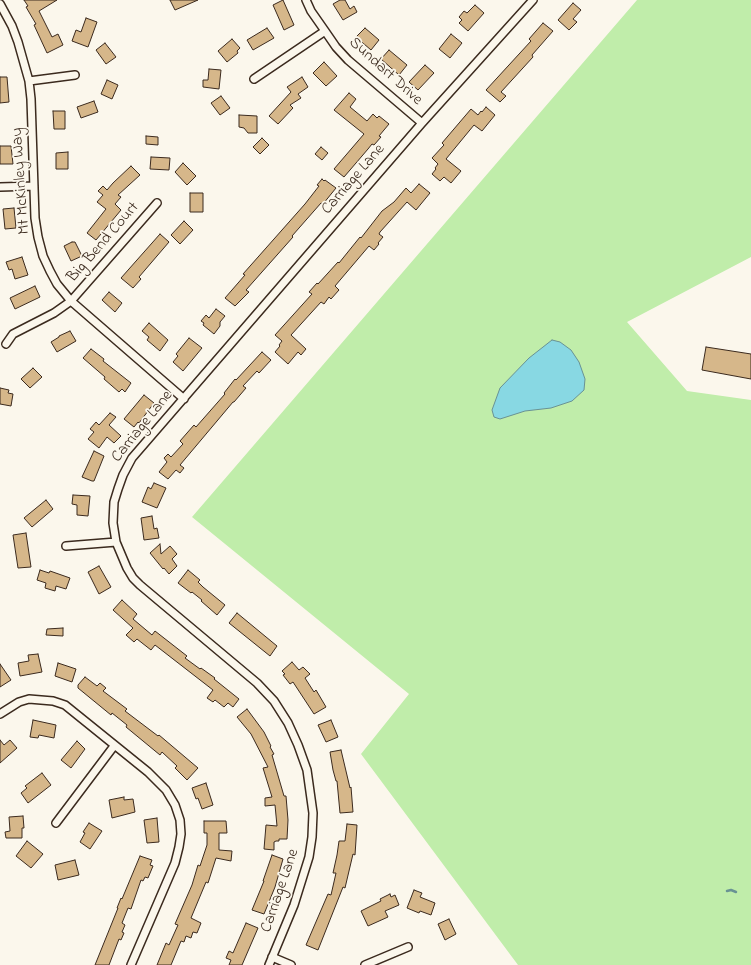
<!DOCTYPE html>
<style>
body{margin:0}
canvas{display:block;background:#fbf7ec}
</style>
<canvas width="751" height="965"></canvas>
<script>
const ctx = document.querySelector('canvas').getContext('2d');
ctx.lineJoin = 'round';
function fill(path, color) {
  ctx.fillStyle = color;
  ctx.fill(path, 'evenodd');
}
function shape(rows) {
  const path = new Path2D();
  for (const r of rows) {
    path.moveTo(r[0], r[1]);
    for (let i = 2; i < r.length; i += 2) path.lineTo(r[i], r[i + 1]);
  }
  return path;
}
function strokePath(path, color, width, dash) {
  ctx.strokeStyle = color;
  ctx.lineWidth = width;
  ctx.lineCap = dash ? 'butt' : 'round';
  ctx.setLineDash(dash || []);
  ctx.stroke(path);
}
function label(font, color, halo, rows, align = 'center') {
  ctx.font = font + ' "Indie Flower",sans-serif';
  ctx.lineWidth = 3.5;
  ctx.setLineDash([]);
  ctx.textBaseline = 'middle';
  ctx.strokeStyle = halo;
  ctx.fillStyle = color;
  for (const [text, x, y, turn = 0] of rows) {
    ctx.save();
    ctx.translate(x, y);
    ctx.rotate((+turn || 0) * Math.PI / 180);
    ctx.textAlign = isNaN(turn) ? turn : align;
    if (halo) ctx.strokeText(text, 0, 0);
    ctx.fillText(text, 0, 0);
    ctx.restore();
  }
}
fill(shape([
 [637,0,751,0,751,257,627,322,687,391,751,400,751,965,518,965,361,754,409,694,192,517]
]), '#c0edaa');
const water = shape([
 [552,340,560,342,571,350,579,362,585,379,584,390,572,401,551,408,525,411,500,419,494,417,492,410,500,388,529,358,552,340]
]);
fill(water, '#88d8e3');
strokePath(water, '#699294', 1);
strokePath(shape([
 [727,891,731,890,736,892]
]), '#699294', 2.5);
const building = shape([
 [24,0,57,0,39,11,52,37,58,34,63,45,47,53,34,25,36,24,26,7,28,6,24,0],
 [170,0,198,0,175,10,170,0],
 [283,0,294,25,284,30,273,5,283,0],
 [340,0,345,0,350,9,354,6,357,12,343,20,333,4,340,0],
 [573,3,581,10,573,19,577,22,569,30,558,20,573,3],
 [475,5,484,13,468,31,459,23,462,20,459,17,464,11,467,13,475,5],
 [86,18,97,22,88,47,72,41,76,30,81,32,86,18],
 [543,23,553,31,532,55,533,57,501,92,506,96,500,102,486,90,531,41,529,39,543,23],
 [267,28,274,38,253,50,247,40,267,28],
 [365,28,379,40,371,50,356,37,365,28],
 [451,34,462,43,450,58,439,49,451,34],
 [232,39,240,48,237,51,238,53,227,62,218,51,232,39],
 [105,43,116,57,106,64,96,50,105,43],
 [389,50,407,65,399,75,381,59,389,50],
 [324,62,337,76,326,86,313,73,324,62],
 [425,65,434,73,418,90,409,82,425,65],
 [209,69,221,70,219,89,203,87,203,80,208,80,209,69],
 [0,77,7,77,9,102,0,103,0,77],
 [302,77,308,87,298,94,301,98,290,105,293,108,278,124,269,116,291,92,287,87,302,77],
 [107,80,118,85,112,99,101,94,107,80],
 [349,93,356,99,350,107,367,121,373,114,377,118,379,116,389,124,379,136,381,137,374,145,372,144,368,149,344,177,334,169,364,134,334,110,349,93],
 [221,96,230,108,220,115,211,103,221,96],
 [94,101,98,112,81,118,77,107,94,101],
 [486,107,495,115,482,131,474,125,446,159,461,171,451,183,444,177,440,181,432,174,436,169,435,168,438,164,432,158,444,145,442,143,471,109,478,115,481,111,482,112,486,107],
 [53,111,65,111,65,129,54,129,53,111],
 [239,115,257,116,257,133,248,133,244,128,239,127,239,115],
 [146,136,158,137,158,145,146,144,146,136],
 [262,138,269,145,260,154,253,147,262,138],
 [0,146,11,146,13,164,0,164,0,146],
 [321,147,328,153,322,160,315,154,321,147],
 [68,152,68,169,56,169,56,153,68,152],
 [151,157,170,158,169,170,150,169,151,157],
 [183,163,196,176,187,185,175,172,183,163],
 [131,166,140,175,118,195,121,197,115,204,121,210,96,240,87,233,106,209,97,202,103,195,98,191,103,186,107,190,113,183,131,166],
 [322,179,324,181,325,180,336,188,323,204,321,203,292,236,293,237,246,290,249,292,235,306,225,298,245,275,243,274,305,204,319,186,317,185,322,179],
 [419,184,430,193,416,210,407,202,380,232,379,234,383,237,378,243,379,244,374,250,369,246,335,286,339,290,331,299,329,297,324,304,321,302,291,335,306,349,301,355,298,352,288,364,275,352,280,346,279,345,282,341,275,335,312,294,309,292,317,283,318,284,338,262,339,263,360,237,361,238,382,211,394,202,406,188,411,193,419,184],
 [190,193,203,193,203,212,190,212,190,193],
 [14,208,16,228,5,229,3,209,14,208],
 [184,221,193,230,180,244,171,235,184,221],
 [160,234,169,242,139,277,141,279,133,288,121,278,160,234],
 [72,242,75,242,82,256,71,261,64,246,72,242],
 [22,257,28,275,15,279,12,269,9,270,6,262,22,257],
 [35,286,40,297,15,309,10,298,35,286],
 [109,292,122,303,115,312,102,300,109,292],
 [216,309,225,316,220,322,220,326,214,334,203,325,204,323,201,321,206,315,209,318,216,309],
 [149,323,168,340,160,351,147,340,149,337,142,331,149,323],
 [70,331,76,341,57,352,51,342,59,337,59,336,70,331],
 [189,338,202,348,183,371,173,362,178,356,176,354,189,338],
 [706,347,751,354,751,379,702,370,706,347],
 [91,349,104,359,103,361,131,383,125,392,122,389,119,392,104,379,105,377,83,358,91,349],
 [262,352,271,360,259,373,257,371,243,386,246,388,234,402,233,402,180,465,184,468,180,473,176,470,168,479,159,472,167,462,164,458,168,454,171,457,183,444,180,441,194,425,196,427,225,394,224,393,235,379,236,380,262,352],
 [33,368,42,377,30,388,21,379,33,368],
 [0,388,9,390,8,393,13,394,11,406,0,404,0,388],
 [144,395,154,403,139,423,138,422,134,427,124,419,144,395],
 [110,413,116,417,109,425,121,436,114,443,107,437,99,448,88,439,94,432,90,429,96,422,99,425,110,413],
 [94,451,104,456,94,481,92,481,82,477,94,451],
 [154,483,166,488,157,508,142,502,148,487,151,489,154,483],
 [73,495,90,496,88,516,77,515,77,505,72,504,73,495],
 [46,500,53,509,32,527,24,518,46,500],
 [152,516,154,529,157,528,159,538,144,540,141,518,152,516],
 [26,533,31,567,18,568,13,535,26,533],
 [160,544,161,554,170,546,177,554,172,559,177,566,169,574,164,568,163,569,150,553,160,544],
 [99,566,111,587,99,594,88,572,99,566],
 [40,570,49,573,50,571,70,578,66,589,56,586,55,591,45,588,46,583,37,580,40,570],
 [188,570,200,580,198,582,203,587,225,605,217,615,201,601,202,600,192,592,191,593,178,583,188,570],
 [122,600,137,614,133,619,152,635,155,631,187,656,185,658,200,669,201,668,215,678,214,679,239,699,233,707,228,703,224,707,215,700,213,702,207,698,213,690,155,645,151,650,137,639,134,642,126,635,133,628,113,610,122,600],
 [237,613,277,646,270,656,229,623,237,613],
 [63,628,63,636,46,635,47,629,63,628],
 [38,654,42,672,20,676,18,663,29,661,28,655,38,654],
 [292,662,299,670,303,667,310,674,305,678,314,692,316,690,326,707,314,714,293,682,290,684,283,675,285,674,282,671,292,662],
 [58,663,76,669,72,682,55,676,58,663],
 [0,664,11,680,0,687,0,664],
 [85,677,97,686,100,683,106,688,103,691,127,709,125,711,158,736,159,735,198,768,187,780,175,768,177,766,162,752,160,755,126,727,127,725,112,713,111,715,78,688,78,685,85,677],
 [247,709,264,732,271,746,270,747,274,754,272,755,284,796,286,796,288,820,287,839,279,839,279,841,276,841,274,842,274,850,264,849,266,825,277,826,275,805,265,806,265,798,272,797,263,768,268,767,251,734,237,717,247,709],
 [33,720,56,725,54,738,39,735,38,738,30,737,33,720],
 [331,720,338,737,326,742,318,725,331,720],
 [0,740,4,745,10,740,17,748,0,763,0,740],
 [77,741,85,749,71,768,61,760,77,741],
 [341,750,350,788,351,787,353,812,340,813,337,781,336,781,333,770,330,752,341,750],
 [42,773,51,785,28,803,21,793,27,788,25,786,42,773],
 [206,783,213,805,202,809,198,798,196,799,192,788,206,783],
 [124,797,124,800,133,799,135,812,112,818,109,800,124,797],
 [23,816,24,828,22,828,22,838,6,838,5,832,10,831,9,817,23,816],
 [157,818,159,842,147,843,144,820,157,818],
 [204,821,226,821,227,833,219,833,219,850,232,851,231,861,216,858,208,883,206,882,191,918,201,923,197,933,193,932,191,938,186,936,184,942,181,941,171,965,157,965,166,943,169,945,178,925,175,924,192,885,198,865,200,866,207,845,207,833,204,833,204,821],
 [89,823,102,831,90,849,80,842,85,833,83,832,89,823],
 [347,824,357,825,355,855,353,854,345,888,343,887,318,950,306,945,328,894,331,895,336,873,333,873,337,855,339,841,345,841,347,824],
 [27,841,43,854,31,868,16,856,27,841],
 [272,855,283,859,275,887,264,914,252,910,264,881,263,881,272,855],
 [140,856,152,860,150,865,153,866,148,878,145,877,143,881,141,880,131,909,128,908,122,923,125,925,122,932,124,933,121,940,119,939,109,965,95,965,118,908,117,908,121,898,122,899,140,856],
 [75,860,79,875,58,880,55,865,75,860],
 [414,890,422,893,420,897,435,903,431,915,420,911,419,913,407,908,414,890],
 [390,894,391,897,395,895,399,905,385,911,388,917,368,926,361,911,381,901,380,899,390,894],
 [449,919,456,934,445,940,438,924,449,919],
 [246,923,258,928,242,965,229,965,231,960,226,958,229,951,233,953,246,923]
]);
fill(building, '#d6b78a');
strokePath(building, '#3b2a1e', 1);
const street = shape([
 [306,0,311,11,325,31,336,47,348,60,422,123],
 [0,4,12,26,18,42,29,81,31,99,35,218,38,237,43,256,50,271,57,284,71,301,184,399],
 [254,79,325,31],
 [29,81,75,75],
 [0,187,34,186],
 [6,344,13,334,54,313,71,301,157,203],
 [66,546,116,542],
 [0,714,19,702,29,699,53,701,65,705,148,772,166,790,175,805,180,820,181,834,179,847,175,863,131,965],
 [56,823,114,746],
 [272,957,291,965],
 [269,965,294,905,309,857,312,837,313,813,307,770,298,745,288,723,274,701,257,683,140,585,133,578,127,568,116,542,113,523,114,502,118,489,123,475,132,458,422,123,533,0],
 [365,965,408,947]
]);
strokePath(street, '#3b2a1e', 10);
strokePath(street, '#fbf7ec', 7);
label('16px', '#3b2a1e', '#fbf7ec', [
 ["Sundart Drive",385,72,42],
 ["Carriage Lane",354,180,-49],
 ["Mt McKinley Way",22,181,-94],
 ["Big Bend Court",104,243,-49],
 ["Carriage Lane",143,427,-51],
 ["Carriage Lane",281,891,-71]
]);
</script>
